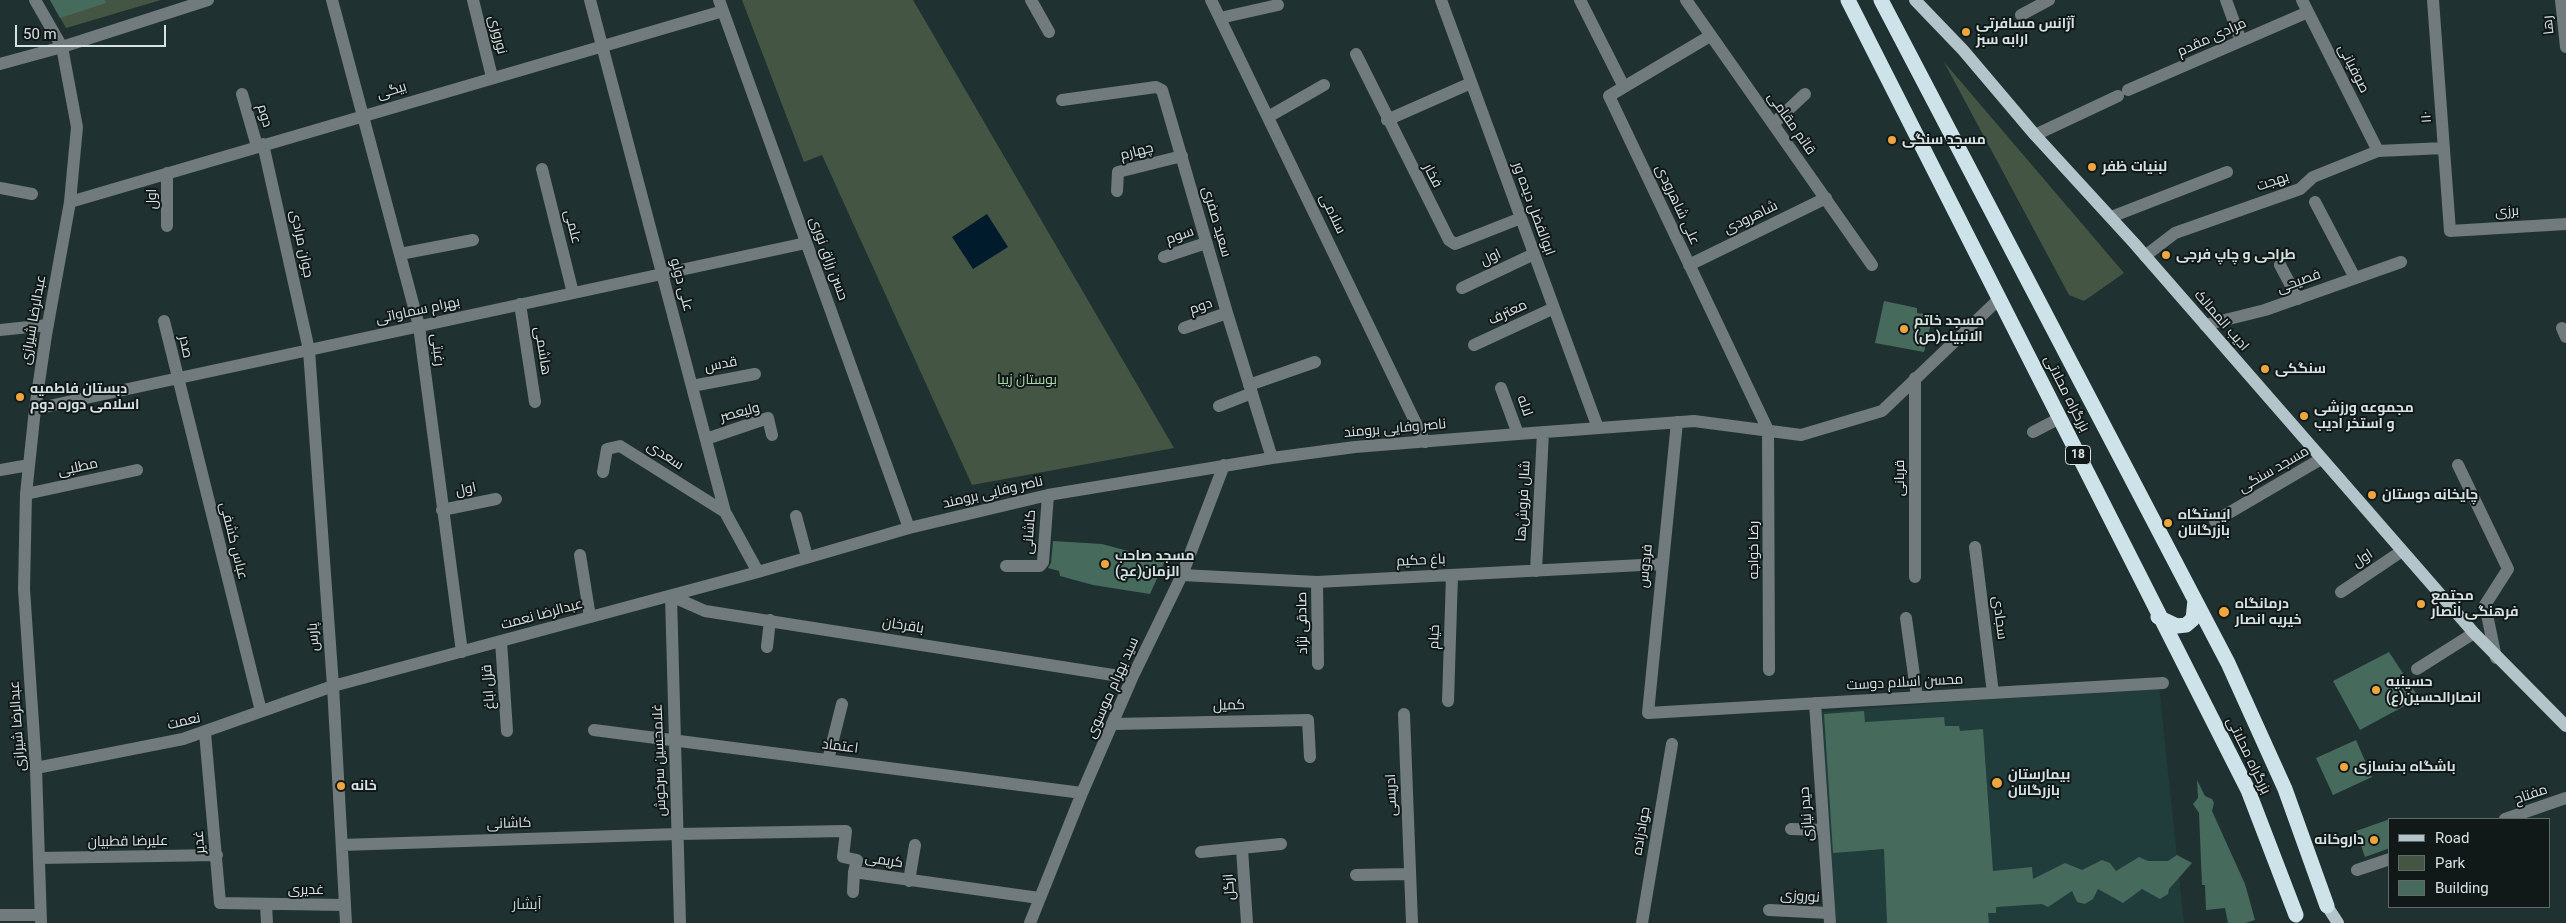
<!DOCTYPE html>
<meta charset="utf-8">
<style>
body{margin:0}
#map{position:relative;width:2566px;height:923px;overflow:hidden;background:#1f3231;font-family:Roboto,sans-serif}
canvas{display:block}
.legend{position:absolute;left:2388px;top:818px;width:162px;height:90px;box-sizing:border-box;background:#101818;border:1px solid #606969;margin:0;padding:6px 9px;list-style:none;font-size:15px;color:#d7e3e2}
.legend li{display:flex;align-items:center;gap:10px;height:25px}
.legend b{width:25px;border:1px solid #606969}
.scale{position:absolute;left:15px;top:25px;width:151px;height:22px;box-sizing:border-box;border:2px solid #d7e3e2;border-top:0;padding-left:6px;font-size:15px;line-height:18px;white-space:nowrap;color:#d7e3e2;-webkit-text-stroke:4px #101818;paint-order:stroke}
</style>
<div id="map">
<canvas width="2566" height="923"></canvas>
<ul class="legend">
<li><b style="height:6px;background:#b3c5ca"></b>Road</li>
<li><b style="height:14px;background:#445643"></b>Park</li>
<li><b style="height:14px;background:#466a5c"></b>Building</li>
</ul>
<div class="scale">50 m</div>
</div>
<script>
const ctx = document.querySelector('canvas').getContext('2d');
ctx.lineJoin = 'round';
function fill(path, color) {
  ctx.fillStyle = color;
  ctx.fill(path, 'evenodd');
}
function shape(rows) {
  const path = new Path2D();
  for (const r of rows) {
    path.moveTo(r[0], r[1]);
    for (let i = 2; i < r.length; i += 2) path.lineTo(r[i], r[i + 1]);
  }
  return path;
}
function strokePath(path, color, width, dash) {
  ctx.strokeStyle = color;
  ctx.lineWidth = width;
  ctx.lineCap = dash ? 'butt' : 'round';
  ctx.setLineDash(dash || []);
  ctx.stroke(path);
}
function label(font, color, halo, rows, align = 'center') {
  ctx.font = font + ' Roboto,Cairo,sans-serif';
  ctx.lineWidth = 4;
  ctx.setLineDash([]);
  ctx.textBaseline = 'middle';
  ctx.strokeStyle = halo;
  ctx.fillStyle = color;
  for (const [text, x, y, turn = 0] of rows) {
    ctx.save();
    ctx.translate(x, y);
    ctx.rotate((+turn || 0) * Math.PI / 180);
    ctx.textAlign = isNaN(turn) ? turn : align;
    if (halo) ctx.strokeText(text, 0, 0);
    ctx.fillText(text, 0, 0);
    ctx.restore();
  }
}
fill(shape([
 [2159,686,2184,923,1835,923,1820,712]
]), '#203c3b');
fill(shape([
 [50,0,161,0,66,28],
 [742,0,913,0,1174,448,972,485,822,155,804,162],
 [1944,62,2124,273,2084,301,2069,295]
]), '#445643');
fill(shape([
 [987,214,1008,247,973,269,952,237]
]), '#001b2c');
fill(shape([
 [50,0,105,0,106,3,60,18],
 [1884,301,1917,308,1917,313,1933,315,1924,352,1875,343],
 [1053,541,1102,544,1165,561,1150,594,1093,585,1060,576,1059,571,1048,568,1051,563],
 [2389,652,2419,698,2360,730,2333,681],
 [1864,711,1865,722,1944,717,1945,726,1959,726,1960,731,1983,729,1993,871,2032,867,2033,879,2065,863,2082,870,2102,860,2110,863,2116,871,2139,857,2148,861,2168,861,2177,855,2192,863,2169,889,2168,894,2160,899,2142,889,2123,903,2098,889,2093,899,2085,904,2077,902,2072,891,2048,907,2042,904,1996,907,1996,913,1988,913,1989,923,1887,923,1884,849,1833,853,1824,714],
 [2356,740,2372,777,2333,795,2316,758],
 [2197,780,2205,796,2212,799,2214,803,2212,811,2245,884,2255,920,2245,923,2228,923,2225,908,2206,910,2205,885,2202,885,2199,813,2193,804,2198,798],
 [2390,819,2390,848,2365,857,2356,831]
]), '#466a5c');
strokePath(shape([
 [35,0,62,47,77,127,70,202,46,335,35,409,26,494,24,589,36,768,41,923],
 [332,0,419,326,462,652],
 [473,0,492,77],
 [590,0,725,512,758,572],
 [719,0,909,528],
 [1031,0,1049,32],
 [1211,0,1425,442],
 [1441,0,1598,428],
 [1580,0,1624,87,1609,96,1768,430,1769,670],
 [1686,0,1872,265],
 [2226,0,2241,41],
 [2302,0,2378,151],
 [2433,0,2450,231,2566,224],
 [2561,0,2566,47],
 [2021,15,2049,0],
 [1220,18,1278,5],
 [1356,54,1449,240,1455,244,1521,218],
 [0,64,62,47,208,0],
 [1624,87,1710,36],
 [2128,90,2308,12],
 [242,94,257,146],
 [1062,100,1156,87,1162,90,1227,313,1272,458],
 [1268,117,1324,85],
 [1387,120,1471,83],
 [1773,124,1805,94],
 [2035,135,2118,96],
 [263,144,309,350,333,686,346,923],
 [542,169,573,293],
 [0,188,32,194],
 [1117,191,1118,172,1182,156],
 [70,202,723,11],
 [2315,202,2355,278],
 [2111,217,2227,172],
 [167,226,167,173],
 [400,254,473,240],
 [2145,256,2175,233,2300,189,2313,177,2378,151,2444,148],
 [1164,257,1206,243],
 [1689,265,1826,198],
 [2280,265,2298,299],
 [1462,288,1534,254],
 [520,304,535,402],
 [164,321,261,711],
 [2205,325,2265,310,2401,262],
 [1184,328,1227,313],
 [2562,328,2566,337],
 [0,330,48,325],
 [1474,345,1554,308],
 [1249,385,1315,362],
 [692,386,755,374],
 [1501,388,1518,434],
 [1219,406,1252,393],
 [35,409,806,243],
 [1677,422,1648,713,2163,683],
 [2033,432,2060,418],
 [706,439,768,418,772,435],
 [2458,465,2508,569,2485,605,2496,658],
 [0,470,29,465],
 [603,472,607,449,620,446,725,512],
 [26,494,137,470],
 [442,510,496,499],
 [796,516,807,557],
 [2215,521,2321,459],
 [1975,547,1993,693],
 [580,555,590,617],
 [1006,566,1040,566,1043,562,1048,495],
 [1536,571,1543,432],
 [1182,575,1317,582,1661,564],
 [1915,577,1915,378],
 [1317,582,1318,664],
 [2341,592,2402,551],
 [1906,618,1917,697],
 [501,641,507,731],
 [767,647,770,620],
 [2417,669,2474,633],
 [1448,701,1452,575],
 [1815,703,1830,923],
 [1404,714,1412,923],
 [1113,724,1308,720,1310,757],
 [594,730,1082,793],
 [205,733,220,903,345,905],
 [828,760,842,704],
 [36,768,183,739,333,686,758,572,909,528,1048,495,1272,458,1355,447,1518,434,1694,421,1801,435,1882,411,1999,299],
 [2505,819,2566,798],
 [1791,829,1823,830],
 [342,845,678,834,846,831,843,857,857,860,854,872,1039,898],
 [1242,849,1247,923],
 [1201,852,1281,844],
 [40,858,217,855],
 [2357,870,2390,859],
 [1356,875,1410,874],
 [909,881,915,845],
 [853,892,854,872],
 [266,905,267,923],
 [1769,910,1829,913],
 [0,915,40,915],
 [680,923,671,596,705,611,1132,678],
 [1030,923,1082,793,1132,678,1182,575,1224,465],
 [1642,923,1672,744]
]), '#717a7c', 12);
strokePath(shape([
 [1915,0,1963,50,2035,135,2134,243,2474,633,2566,726],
 [2327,906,2338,923]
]), '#b3c5ca', 12);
strokePath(shape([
 [1848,0,2248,790,2296,915],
 [1881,0,2228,663,2285,789,2327,906],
 [2158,617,2177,626,2186,625,2193,619,2195,600]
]), '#cde3e9', 15);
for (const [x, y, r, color] of [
 [1966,32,5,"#f0a63e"],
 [1892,140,5,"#f0a63e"],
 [2092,167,5,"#f0a63e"],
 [2166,255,5,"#f0a63e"],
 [1904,329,5,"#f0a63e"],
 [2265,369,5,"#f0a63e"],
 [20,397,5,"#f0a63e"],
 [2304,416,5,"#f0a63e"],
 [2372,495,5,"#f0a63e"],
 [2168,523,5,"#f0a63e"],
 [1105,564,5,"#f0a63e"],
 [2421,604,5,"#f0a63e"],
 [2224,612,6,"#f0a63e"],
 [2376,690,5,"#f0a63e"],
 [2344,767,5,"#f0a63e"],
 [1997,783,6,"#f0a63e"],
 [341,786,5,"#f0a63e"],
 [2374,840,5,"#f0a63e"]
]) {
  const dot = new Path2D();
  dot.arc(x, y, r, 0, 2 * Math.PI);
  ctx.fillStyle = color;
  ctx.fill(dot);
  strokePath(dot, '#101818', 2);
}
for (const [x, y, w] of [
 [2078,455,25]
]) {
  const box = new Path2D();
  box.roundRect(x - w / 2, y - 9.5, w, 19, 4);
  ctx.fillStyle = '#101818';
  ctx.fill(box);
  strokePath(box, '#d7e3e2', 1);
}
label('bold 12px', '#d7e3e2', null, [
 ["18",2078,455]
]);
label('bold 14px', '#d7e3e2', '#101818', [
 ["آژانس مسافرتی",1976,24],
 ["ارابه سبز",1976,40],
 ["مسجد سنگی",1902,140],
 ["لبنیات ظفر",2102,167],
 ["طراحی و چاپ فرجی",2176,255],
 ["مسجد خاتم",1914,321],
 ["الانبیاء(ص)",1914,337],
 ["سنگکی",2275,369],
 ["دبستان فاطمیه",30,389],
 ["اسلامی دوره دوم",30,405],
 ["مجموعه ورزشی",2314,408],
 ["و استخر ادیب",2314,424],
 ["چایخانِه دوستان",2382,495],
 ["ایستگاه",2178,515],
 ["بازرگانان",2178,531],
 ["مسجد صاحب",1115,556],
 ["الزمان(عج)",1115,572],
 ["مجتمع",2431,596],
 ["فرهنگی انصار",2431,612],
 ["درمانگاه",2235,604],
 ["خیریه انصار",2235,620],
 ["حسینیه",2386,682],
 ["انصارالحسین(ع)",2386,698],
 ["باشگاه بدنسازی",2354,767],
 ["بیمارستان",2008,775],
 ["بازرگانان",2008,791],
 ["خانه",351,786],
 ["داروخانه",2364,840,"right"]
], 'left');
label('14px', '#d7e3e2', '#101818', [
 ["رها",2549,25,-96],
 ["نوروزی",497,35,76],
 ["مرادی مقدم",2212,38,-24],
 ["صوفیانی",2353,69,63],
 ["بیگی",392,91,-17],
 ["دوم",264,116,74],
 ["۱۱۰",2427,117,-94],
 ["قائم مقامی",1791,124,55],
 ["چهارم",1137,152,-14],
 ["فخار",1432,176,63],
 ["بهجت",2273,182,-19],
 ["اول",152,199,-90],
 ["علی شاهرودی",1677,205,65],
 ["ابوالفضل دیده ور",1533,209,70],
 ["برزی",2507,212,-4],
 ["سلامی",1332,214,64],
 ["شاهرودی",1751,218,-26],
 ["سعید صفری",1216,222,74],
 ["علمی",572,227,76],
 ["سوم",1180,236,-19],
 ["جوان مرادی",301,244,78],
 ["اول",1491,258,-25],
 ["حسن رزاق نوری",828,259,70],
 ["فصیحی",2299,282,-20],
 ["علی دولو",681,285,75],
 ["دوم",1201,307,-19],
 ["بهرام سماواتی",418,311,-12],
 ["معترف",1508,313,-25],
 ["عبدالرضا شیرازی",34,320,-80],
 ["ادیب الممالک",2221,321,49],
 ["صدر",185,347,78],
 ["رغبتی",437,350,83],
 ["هاشمی",542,351,81],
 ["قدس",721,365,-11],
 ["بزرگراه محلاتی",2066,394,63],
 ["لاله",1524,406,70],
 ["ولیعصر",740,413,-15],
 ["ناصر وفایی برومند",1395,429,-5],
 ["سعدی",665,456,33],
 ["مطلبی",78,468,-12],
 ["مسجد سنگی",2274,470,-30],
 ["قربانی",1900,478,-90],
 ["اول",466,490,-12],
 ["ناصر وفایی برومند",993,493,-13],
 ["شال فروش‌ها",1524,501,-87],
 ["کاشانی",1030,532,-86],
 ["عباس کشفی",233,541,76],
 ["رضا خواجه",1754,550,-90],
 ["اول",2363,559,-33],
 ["باغ حکیم",1421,561,-3],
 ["فردوس",1646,566,-84],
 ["عبدالرضا نعمت",542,615,-15],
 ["سجادی",1999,618,83],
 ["صادقی نژاد",1303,623,-91],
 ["باقرخان",903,626,9],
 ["پارس",314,637,-94],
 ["خیام",1435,637,-88],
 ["محسن اسلام دوست",1905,683,-3],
 ["قزل اباغ",489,687,-94],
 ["سید بهرام موسوی",1113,688,-66],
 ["کمیل",1229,706,-1],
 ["نعمت",184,722,-13],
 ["عبدالرضا شیرازی",18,726,-94],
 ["اعتماد",840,747,7],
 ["بزرگراه محلاتی",2248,756,64],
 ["غلامحسین سرخوش",660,760,-92],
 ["ادریسی",1392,795,-92],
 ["مفتاح",2531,795,-19],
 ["حیدر نیازی",1807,814,-94],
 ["کاشانی",509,824,-2],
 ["جوادزاده",1642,831,-80],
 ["علیرضا قطبیان",128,842,-1],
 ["غدیر",200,842,-95],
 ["کریمی",884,861,9],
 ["ازگل",1230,887,-94],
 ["غدیری",306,890],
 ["نوروزی",1800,897,4]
]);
label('14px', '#acd8aa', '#101818', [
 ["بوستان زیبا",1027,380]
]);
label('15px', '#bad2d0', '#101818', [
 ["آبشار",527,905]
]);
</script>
